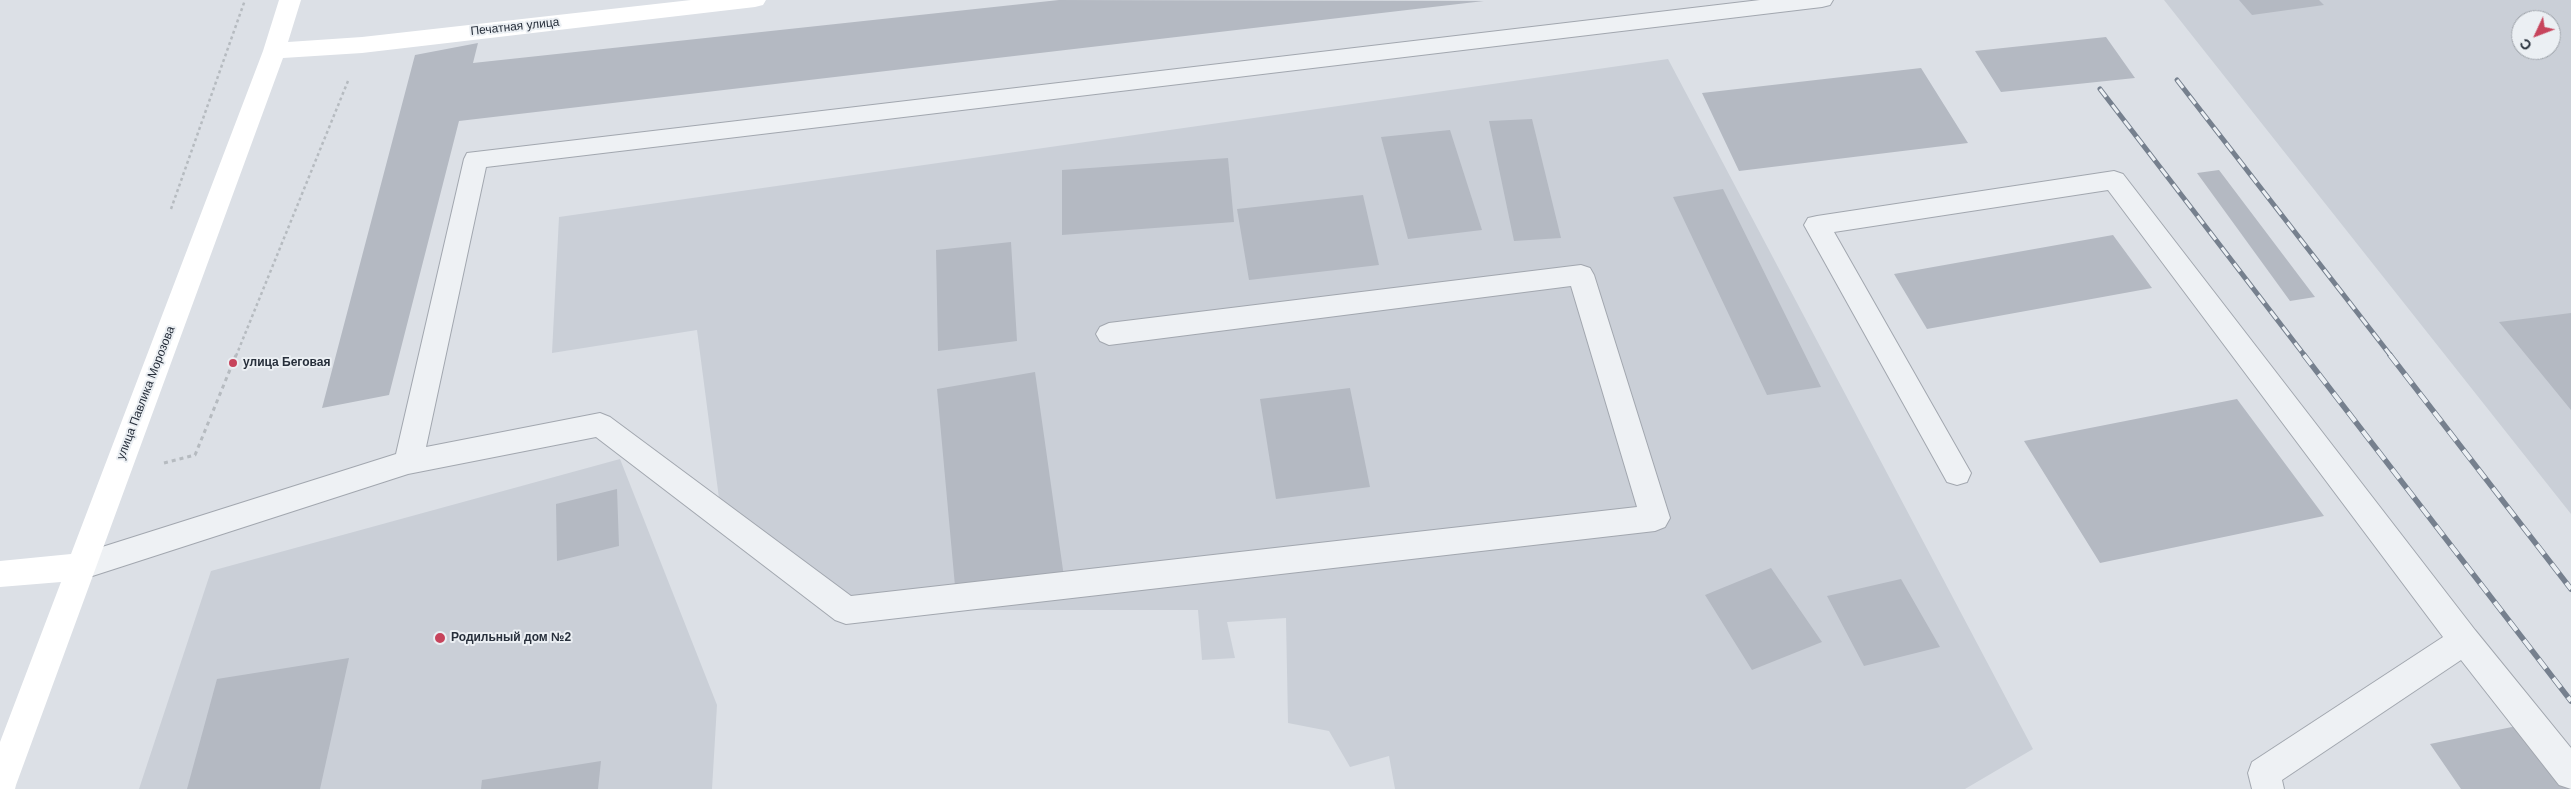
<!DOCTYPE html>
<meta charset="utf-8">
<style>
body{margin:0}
#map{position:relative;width:2571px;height:789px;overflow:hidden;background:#dce0e6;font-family:Arial,sans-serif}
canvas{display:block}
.north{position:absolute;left:2511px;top:10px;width:50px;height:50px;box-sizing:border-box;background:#ebeff3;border:1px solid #9da2a9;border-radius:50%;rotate:227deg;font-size:14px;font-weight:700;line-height:20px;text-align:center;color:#272f3b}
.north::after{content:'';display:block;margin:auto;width:18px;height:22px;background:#c7445c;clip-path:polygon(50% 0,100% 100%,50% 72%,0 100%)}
</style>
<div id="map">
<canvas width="2571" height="789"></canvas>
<div class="north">С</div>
</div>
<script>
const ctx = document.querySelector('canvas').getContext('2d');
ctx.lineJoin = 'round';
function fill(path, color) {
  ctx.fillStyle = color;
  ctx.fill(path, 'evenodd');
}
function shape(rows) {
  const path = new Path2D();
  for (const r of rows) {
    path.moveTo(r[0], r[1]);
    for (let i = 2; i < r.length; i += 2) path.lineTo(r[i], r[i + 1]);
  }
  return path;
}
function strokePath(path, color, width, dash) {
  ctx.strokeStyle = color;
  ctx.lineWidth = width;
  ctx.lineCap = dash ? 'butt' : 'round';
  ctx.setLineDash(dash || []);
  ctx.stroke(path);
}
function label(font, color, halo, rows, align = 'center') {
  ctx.font = font + ' Arial,sans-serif';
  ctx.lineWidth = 4;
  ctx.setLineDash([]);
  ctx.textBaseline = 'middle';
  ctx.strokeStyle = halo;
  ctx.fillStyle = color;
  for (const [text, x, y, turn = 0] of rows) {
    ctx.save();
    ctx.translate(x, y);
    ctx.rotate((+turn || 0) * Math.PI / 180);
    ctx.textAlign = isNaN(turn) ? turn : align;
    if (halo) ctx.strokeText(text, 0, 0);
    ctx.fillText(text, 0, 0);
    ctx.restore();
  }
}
fill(shape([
 [2164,0,2571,0,2571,514],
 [2521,20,2551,20,2551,50,2521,50],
 [1668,59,2033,749,1965,789,1395,789,1389,756,1350,767,1329,731,1288,723,1286,618,1227,622,1235,658,1202,660,1198,610,846,610,720,506,697,330,552,353,559,217],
 [620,459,717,705,712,789,139,789,211,571]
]), '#cacfd7');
fill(shape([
 [1059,0,1484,1,459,121,389,395,322,408,415,55,478,43,473,63],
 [2239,0,2319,0,2324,5,2252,15],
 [2106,37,2135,78,2001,92,1975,51],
 [1921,68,1968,143,1739,171,1702,93],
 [1532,119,1561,238,1514,241,1489,121],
 [1450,130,1482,230,1408,239,1381,137],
 [1228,158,1234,222,1062,235,1062,170],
 [2219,170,2315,297,2290,301,2197,173],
 [1723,189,1821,387,1767,395,1673,197],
 [1363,195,1379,265,1249,280,1237,209],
 [2113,235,2152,288,1927,329,1894,274],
 [1011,242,1017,341,938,351,936,250],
 [2571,313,2571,410,2499,322],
 [1035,372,1064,577,956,597,937,389],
 [1350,388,1370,487,1276,499,1260,399],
 [2237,399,2324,516,2100,563,2024,441],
 [617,489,619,546,557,561,556,504],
 [1771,568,1822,642,1752,670,1705,595],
 [1901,579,1940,647,1864,666,1827,596],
 [349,658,320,789,187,789,217,679],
 [2536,722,2571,770,2571,789,2461,789,2430,744],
 [601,761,598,789,481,789,482,780]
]), '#b4b9c2');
const lane = shape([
 [1760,0,1833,0,1830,5,1822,7,486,167,426,447,600,413,610,417,851,596,1637,507,1571,286,1109,345,1100,341,1096,334,1100,327,1109,323,1581,265,1590,268,1594,275,1670,518,1665,527,1655,531,846,624,835,620,596,437,408,474,80,580,69,576,65,567,69,558,80,554,396,454,464,159,467,153,1760,0],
 [2114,171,2123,174,2475,630,2571,748,2571,789,2559,785,2461,660,2282,780,2284,789,2252,789,2248,773,2252,762,2443,637,2108,190,1834,232,1971,473,1967,482,1957,485,1947,482,1804,225,1808,218,1817,216,2114,171]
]);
strokePath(lane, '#a2a7af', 2);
strokePath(shape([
 [171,209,245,0],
 [236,356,348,81]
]), '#b6bbc0', 2.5, [3, 3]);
strokePath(shape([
 [164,463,195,455,236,355]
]), '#b6bbc0', 3, [4, 4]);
fill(lane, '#eef1f4');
fill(shape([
 [279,0,301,0,288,42,362,37,691,0,766,0,763,5,755,7,362,53,283,58,16,785,15,789,0,789,0,742,61,582,0,587,0,561,71,554,263,51,279,0]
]), '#fff');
const railFar1 = shape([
 [2177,80,2391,356],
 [2100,89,2305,356]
]);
const rail = shape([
 [2304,355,2571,701],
 [2390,355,2571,589]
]);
strokePath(railFar1, '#76808e', 5);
strokePath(rail, '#76808e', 5.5);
strokePath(railFar1, '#ebeff3', 3, [10]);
strokePath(rail, '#ebeff3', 4, [12]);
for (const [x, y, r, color] of [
 [233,363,5,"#c7445c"],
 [440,638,6,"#c7445c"]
]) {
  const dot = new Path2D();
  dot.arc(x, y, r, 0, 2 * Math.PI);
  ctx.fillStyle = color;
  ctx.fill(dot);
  strokePath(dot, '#ebeff3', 2);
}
label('12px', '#272f3b', '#ebeff3', [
 ["Печатная улица",515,27,-6],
 ["улица Павлика Морозова",146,393,-69]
]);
label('bold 12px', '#272f3b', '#ebeff3', [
 ["улица Беговая",243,363],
 ["Родильный дом №2",451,638]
], 'left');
</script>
